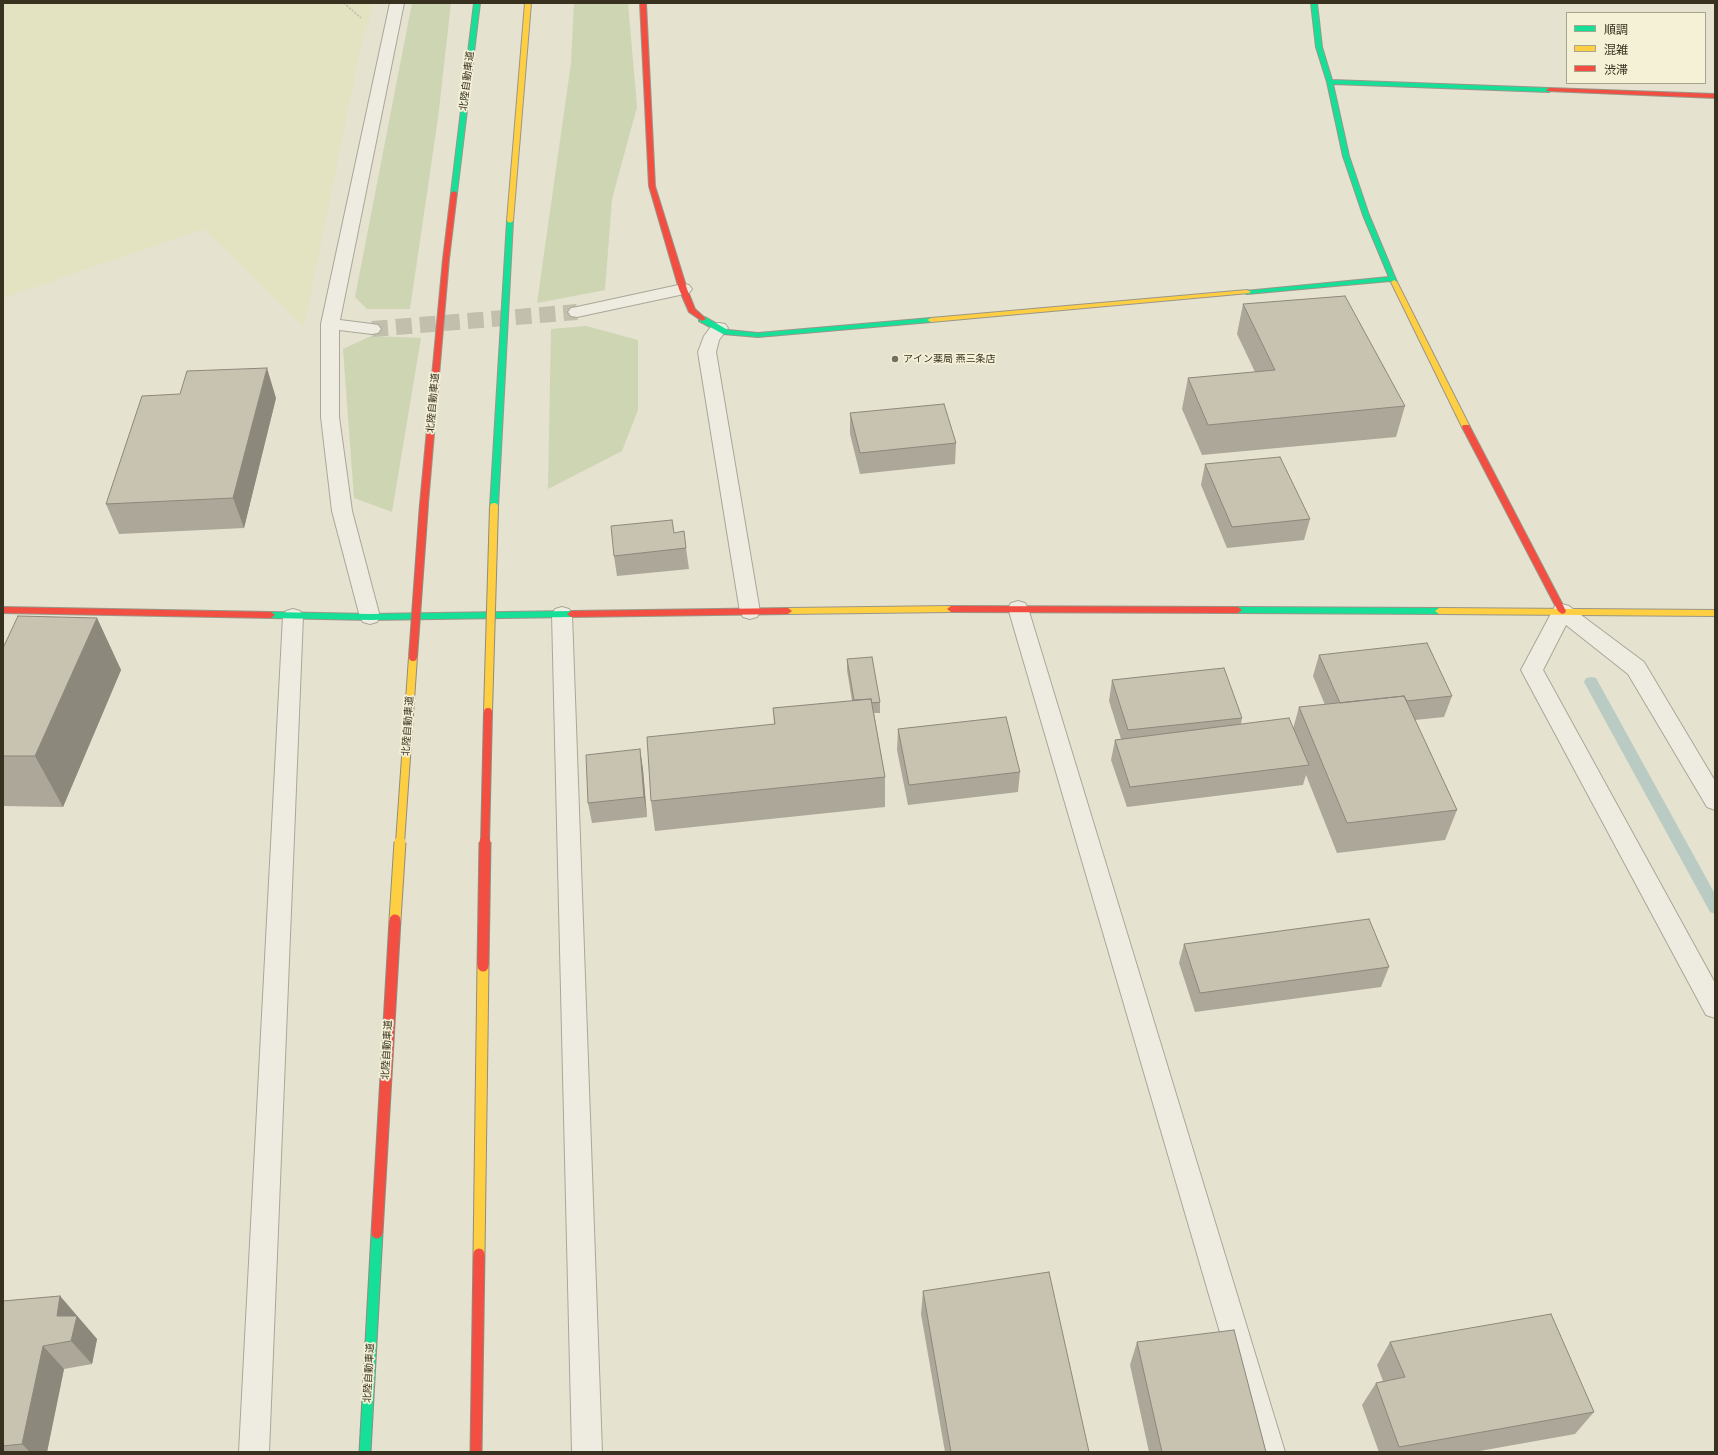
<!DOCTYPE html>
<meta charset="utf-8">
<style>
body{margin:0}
#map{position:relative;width:1718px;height:1455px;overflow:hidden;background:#e5e2d0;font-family:"Roboto Serif","Noto Sans JP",serif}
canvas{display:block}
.frame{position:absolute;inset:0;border:4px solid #393120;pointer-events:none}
.legend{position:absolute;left:1566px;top:12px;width:140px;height:72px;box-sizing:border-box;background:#f4f1d7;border:1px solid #a9a48e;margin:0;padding:5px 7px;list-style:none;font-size:12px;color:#393120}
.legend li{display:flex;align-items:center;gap:8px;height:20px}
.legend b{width:20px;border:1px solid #a9a48e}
</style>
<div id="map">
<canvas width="1718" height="1455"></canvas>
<div class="frame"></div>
<ul class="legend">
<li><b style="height:5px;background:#16e098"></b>順調</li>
<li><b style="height:5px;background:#ffcf43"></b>混雑</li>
<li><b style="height:5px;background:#f24e42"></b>渋滞</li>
</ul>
</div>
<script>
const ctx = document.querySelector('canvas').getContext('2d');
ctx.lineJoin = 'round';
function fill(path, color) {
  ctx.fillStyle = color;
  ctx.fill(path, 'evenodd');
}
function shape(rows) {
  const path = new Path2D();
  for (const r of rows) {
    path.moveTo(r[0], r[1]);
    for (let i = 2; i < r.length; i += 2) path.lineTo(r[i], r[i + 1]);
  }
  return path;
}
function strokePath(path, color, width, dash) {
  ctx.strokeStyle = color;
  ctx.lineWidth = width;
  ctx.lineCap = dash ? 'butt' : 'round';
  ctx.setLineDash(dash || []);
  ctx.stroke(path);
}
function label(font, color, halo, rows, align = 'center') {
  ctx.font = font + ' "Roboto Serif","Noto Sans JP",serif';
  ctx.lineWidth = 3.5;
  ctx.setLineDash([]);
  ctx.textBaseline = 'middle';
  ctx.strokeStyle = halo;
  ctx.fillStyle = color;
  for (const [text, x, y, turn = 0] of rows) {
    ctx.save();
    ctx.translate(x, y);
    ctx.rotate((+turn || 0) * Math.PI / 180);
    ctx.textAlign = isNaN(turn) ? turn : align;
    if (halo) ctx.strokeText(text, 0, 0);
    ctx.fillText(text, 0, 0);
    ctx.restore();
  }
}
fill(shape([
 [3,3,374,3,359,55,304,327,204,229,3,298]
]), '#e3e2c1');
fill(shape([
 [412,3,451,3,438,118,410,309,367,309,355,297],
 [574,3,628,3,637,107,612,199,605,290,537,303,571,63],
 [586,326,638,340,638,410,622,451,548,489,551,329],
 [371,336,421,338,392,512,354,498,343,349]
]), '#ced5b3');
fill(shape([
 [1591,677,1596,678,1715,894,1715,914,1710,912,1584,682,1586,678,1591,677]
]), '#bacbc3');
strokePath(shape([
 [372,329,577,312]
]), '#c3bfad', 16, [16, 8]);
const street = shape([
 [390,3,404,3,340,320,372,324,378,325,381,329,378,333,372,334,339,330,339,417,352,511,380,617,377,622,370,624,363,622,360,617,332,511,321,417,321,324,390,3],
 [683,284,689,285,692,289,689,293,577,317,571,316,568,312,571,308,577,307,683,284],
 [719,323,725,324,728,328,719,340,716,352,760,612,757,617,750,619,743,617,740,612,698,352,704,336,713,324,719,323],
 [1018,601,1025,603,1028,608,1285,1452,1255,1452,1008,608,1011,603,1018,601],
 [1562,604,1569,606,1644,662,1715,781,1715,810,1707,807,1628,674,1566,625,1543,670,1715,983,1715,1018,1706,1015,1521,670,1555,606,1562,604],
 [562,607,569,609,572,614,602,1452,572,1452,552,614,555,609,562,607],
 [293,609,300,611,303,616,269,1452,239,1452,283,616,286,611,293,609]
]);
const fast = shape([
 [474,3,480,3,457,193,454,195,451,193,474,3],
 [1311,3,1317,3,1322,47,1332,80,1549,88,1552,90,1549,92,1333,84,1349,156,1369,215,1397,282,1394,284,1390,281,1247,294,1243,292,1245,291,1389,277,1363,215,1343,156,1327,82,1316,47,1311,3],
 [510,219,513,221,498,507,494,510,490,507,507,221,510,219],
 [699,317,705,317,728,330,758,333,931,318,935,320,931,322,758,337,723,334,699,321,699,317],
 [1238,607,1439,608,1443,611,1439,614,1238,613,1234,610,1238,607],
 [571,611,575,614,571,617,370,620,271,618,267,615,271,612,370,614,571,611]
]);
const slow = shape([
 [525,3,531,3,513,221,510,223,507,221,525,3],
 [1394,280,1397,282,1470,427,1469,429,1463,429,1462,427,1391,282,1394,280],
 [1247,290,1251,292,1249,293,931,322,927,320,931,318,1247,290],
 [951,606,955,609,951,612,788,614,784,611,788,608,951,606],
 [1439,608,1715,610,1715,616,1439,614,1435,611,1439,608]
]);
const jam = shape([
 [640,3,646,3,655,186,687,289,695,309,706,319,702,321,689,312,679,289,649,186,640,3],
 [1549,88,1715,94,1715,98,1547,91,1546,90,1549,88],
 [454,191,457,193,449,259,428,504,424,507,420,504,443,259,451,193,454,191],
 [1463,425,1469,425,1470,427,1566,611,1565,613,1562,614,1558,611,1462,427,1463,425],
 [951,606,1238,607,1242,610,1238,613,951,612,947,609,951,606],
 [3,607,271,612,275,615,271,618,3,613,3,607],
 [788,608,792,611,788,614,571,617,567,614,571,611,788,608]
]);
strokePath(street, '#aaa798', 2);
strokePath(fast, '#9a9688', 2);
strokePath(slow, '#9a9688', 2);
strokePath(jam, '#9a9688', 2);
strokePath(shape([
 [344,3,361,18]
]), '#c6c3b8', 2, [2, 1.5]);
fill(street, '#eeebe1');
fill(fast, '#16e098');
fill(slow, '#ffcf43');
fill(jam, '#f24e42');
const fastBridge = shape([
 [365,1452,377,1233]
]);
const slowBridgeFar1 = shape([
 [488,712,494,507],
 [400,843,413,657]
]);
const slowBridge = shape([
 [395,920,400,842],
 [479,1254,483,966]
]);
const jamBridgeFar1 = shape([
 [413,657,424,504],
 [485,843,488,712]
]);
const jamBridge = shape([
 [483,966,485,842],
 [377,1233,395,920],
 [476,1452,479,1254]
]);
strokePath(fastBridge, '#908c7f', 13, []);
strokePath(slowBridgeFar1, '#908c7f', 10, []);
strokePath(slowBridge, '#908c7f', 13, []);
strokePath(jamBridgeFar1, '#908c7f', 10, []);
strokePath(jamBridge, '#908c7f', 13, []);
strokePath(fastBridge, '#16e098', 11);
strokePath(slowBridgeFar1, '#ffcf43', 8);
strokePath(slowBridge, '#ffcf43', 11);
strokePath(jamBridgeFar1, '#f24e42', 8);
strokePath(jamBridge, '#f24e42', 11);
fill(shape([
 [1243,304,1405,406,1396,437,1202,455,1182,409,1188,378,1255,372,1237,334],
 [276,398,244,528,119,534,106,504],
 [850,413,956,443,955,464,860,474,850,434],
 [1205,464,1310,519,1304,540,1227,548,1201,485],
 [674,533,686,548,689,569,617,576,614,556],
 [97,618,121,670,63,807,3,806,3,648],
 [1319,655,1452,696,1444,717,1415,720,1457,810,1445,840,1337,853,1306,775,1303,785,1127,807,1111,760,1115,740,1121,739,1109,701,1112,680,1242,718,1241,724,1293,729,1299,707,1325,705,1313,676],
 [847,659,880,702,880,713,874,713,885,777,885,807,655,831,651,801,774,724,773,708,852,701,847,670],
 [898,729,1020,772,1018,792,908,805,897,750],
 [640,749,643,770,647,817,592,823,588,803],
 [1184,944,1389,967,1381,987,1195,1012,1179,963],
 [923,1291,1089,1452,945,1452,921,1314],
 [60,1296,97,1339,92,1364,64,1369,47,1452,3,1452,3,1301],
 [1137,1342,1266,1452,1149,1452,1130,1365],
 [1390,1342,1594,1412,1575,1434,1474,1452,1379,1452,1362,1405,1376,1383,1383,1381,1377,1365]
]), '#aca798');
fill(shape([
 [267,368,276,398,244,528,233,498],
 [97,618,121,670,63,807,35,756],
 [640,749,643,770,647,817,644,797],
 [60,1296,97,1339,92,1364,71,1341,57,1316],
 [43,1346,64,1369,47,1452,30,1452,22,1444]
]), '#8c887c');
const building = shape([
 [1345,296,1405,406,1208,425,1188,378,1275,370,1243,304,1345,296],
 [267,368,233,498,106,504,142,396,180,394,187,371,267,368],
 [944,404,956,443,860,453,850,413,944,404],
 [1280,457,1310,519,1232,527,1205,464,1280,457],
 [672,520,674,533,684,531,686,548,614,556,611,526,672,520],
 [18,616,97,618,35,756,3,756,3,648,18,616],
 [1427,643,1452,696,1407,701,1404,696,1340,703,1319,655,1427,643],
 [872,657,880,702,872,703,871,699,854,700,847,659,872,657],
 [1224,668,1242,718,1128,730,1112,680,1224,668],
 [1404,696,1457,810,1347,823,1299,707,1404,696],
 [871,699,885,777,651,801,647,737,775,724,773,708,871,699],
 [1006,717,1020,772,909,785,898,729,1006,717],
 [1289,718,1309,765,1130,787,1115,740,1289,718],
 [640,749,644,797,588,803,586,755,640,749],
 [1369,919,1389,967,1200,993,1184,944,1369,919],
 [1049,1272,1089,1452,951,1452,923,1291,1049,1272],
 [60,1296,57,1316,77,1316,71,1341,43,1346,22,1444,3,1446,3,1301,60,1296],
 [1551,1314,1594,1412,1399,1447,1376,1383,1405,1377,1390,1342,1551,1314],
 [1234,1330,1266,1452,1162,1452,1137,1342,1234,1330]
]);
fill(building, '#c8c2b1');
strokePath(building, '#8c887c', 1);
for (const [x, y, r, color] of [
 [895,359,4,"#756f5e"]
]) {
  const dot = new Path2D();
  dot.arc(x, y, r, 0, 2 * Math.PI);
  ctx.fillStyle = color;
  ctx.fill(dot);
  strokePath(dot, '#f4f1d7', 1.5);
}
label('10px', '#393120', '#f4f1d7', [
 ["北陸自動車道",467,81,-83],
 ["北陸自動車道",433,403,-85],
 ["北陸自動車道",408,726,-86],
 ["北陸自動車道",387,1050,-87],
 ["北陸自動車道",369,1373,-87]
]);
label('10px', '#393120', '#f4f1d7', [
 ["アイン薬局 燕三条店",903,359]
], 'left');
</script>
